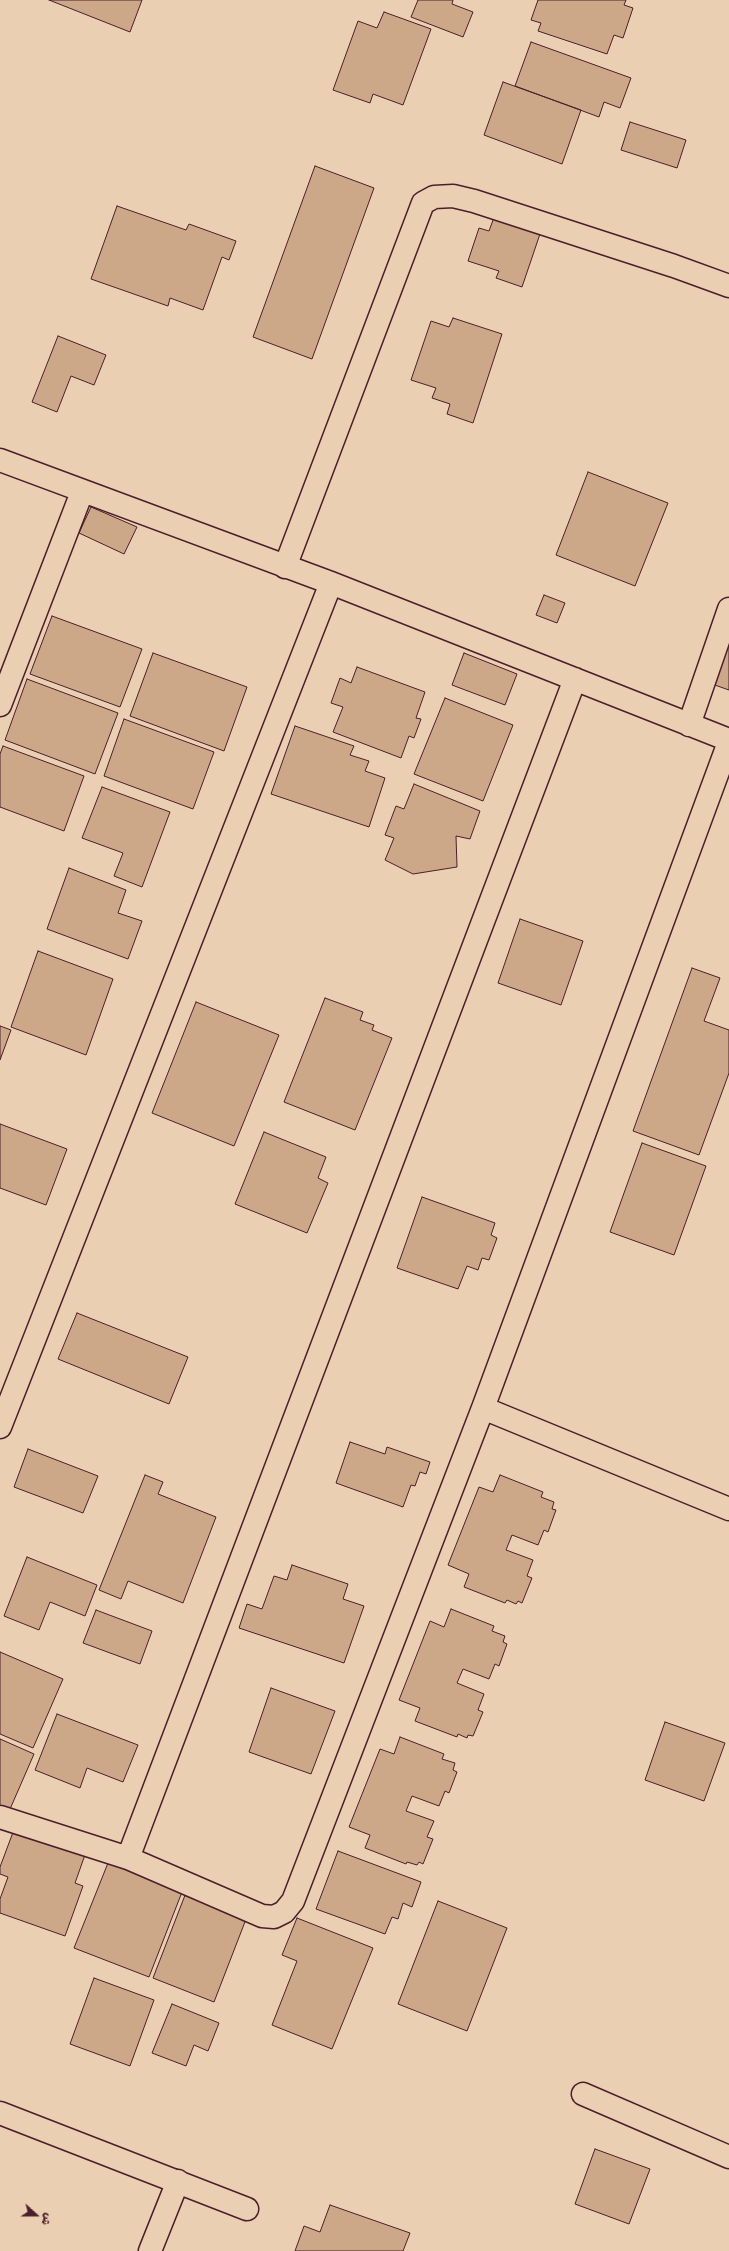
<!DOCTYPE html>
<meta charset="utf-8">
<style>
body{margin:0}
#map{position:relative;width:729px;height:2251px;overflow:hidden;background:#ebcfb2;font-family:Mali,"Playpen Sans Arabic",sans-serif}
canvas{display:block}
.north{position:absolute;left:16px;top:2195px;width:40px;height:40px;-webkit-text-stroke:3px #ebcfb2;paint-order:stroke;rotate:111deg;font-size:11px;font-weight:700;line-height:16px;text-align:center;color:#4a1f2b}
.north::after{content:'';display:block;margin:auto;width:14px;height:18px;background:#4a1f2b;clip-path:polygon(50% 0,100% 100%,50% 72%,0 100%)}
</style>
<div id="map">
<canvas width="729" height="2251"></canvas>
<div class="north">ش</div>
</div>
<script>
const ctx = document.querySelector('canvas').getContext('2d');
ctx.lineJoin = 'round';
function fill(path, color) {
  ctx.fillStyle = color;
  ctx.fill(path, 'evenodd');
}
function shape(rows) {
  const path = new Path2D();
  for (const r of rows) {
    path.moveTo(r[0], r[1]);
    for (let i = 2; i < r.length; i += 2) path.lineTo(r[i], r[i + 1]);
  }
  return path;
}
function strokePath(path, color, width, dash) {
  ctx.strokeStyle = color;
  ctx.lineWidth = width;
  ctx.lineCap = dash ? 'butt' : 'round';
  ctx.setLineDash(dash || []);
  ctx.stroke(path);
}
const building = shape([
 [49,0,142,0,130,32,49,0],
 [418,0,453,0,452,4,473,12,463,37,411,17,418,0],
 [538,0,626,0,624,5,633,8,623,38,614,35,607,54,538,31,541,23,531,20,538,0],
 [384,12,431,29,403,105,373,94,370,103,333,90,358,21,377,28,384,12],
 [531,42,631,78,620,108,604,102,599,117,515,86,531,42],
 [503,82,581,110,562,164,484,135,503,82],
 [630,122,686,140,677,168,621,150,630,122],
 [315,166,374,188,312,359,253,337,315,166],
 [117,206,186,230,189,224,236,241,229,260,222,257,203,310,170,298,168,306,91,279,117,206],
 [496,212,542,228,522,287,496,278,499,271,468,261,479,228,489,231,496,212],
 [453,318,502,334,473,423,447,414,450,404,432,398,436,388,411,380,431,321,449,327,453,318],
 [58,336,106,355,94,385,71,376,57,412,32,402,58,336],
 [588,472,668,503,635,586,556,555,588,472],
 [91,507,137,527,124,554,79,533,91,507],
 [544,595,565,603,557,623,536,615,544,595],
 [52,616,142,649,120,707,30,674,52,616],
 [729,627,729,690,709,683,729,627],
 [153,653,247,687,224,751,130,716,153,653],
 [464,653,517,674,505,705,452,685,464,653],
 [357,667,425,692,416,718,421,719,414,738,409,736,401,758,333,732,343,707,331,703,340,678,351,683,357,667],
 [27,679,118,713,95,774,5,740,27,679],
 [445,698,513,725,483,801,414,774,445,698],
 [124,719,214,752,193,809,104,776,124,719],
 [295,726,354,746,350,755,369,761,365,771,385,778,369,827,271,794,295,726],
 [3,746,84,776,64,831,0,807,0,754,3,746],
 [414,784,480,811,470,839,456,836,457,867,413,874,385,860,394,838,385,835,396,806,404,809,414,784],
 [102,787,170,812,142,887,114,876,123,853,82,838,102,787],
 [69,868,126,890,118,913,142,921,128,959,47,929,69,868],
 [520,919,583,941,561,1005,498,983,520,919],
 [38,951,113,979,86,1055,11,1027,38,951],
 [692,968,720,978,704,1021,729,1030,729,1073,699,1155,633,1131,692,968],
 [325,998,363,1012,360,1020,374,1025,372,1030,392,1038,355,1130,284,1102,325,998],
 [196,1002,279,1035,234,1146,152,1113,196,1002],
 [0,1026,11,1030,0,1060,0,1026],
 [0,1124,67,1149,46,1205,0,1188,0,1124],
 [264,1132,326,1157,318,1178,328,1183,307,1233,235,1204,264,1132],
 [642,1143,706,1166,674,1255,610,1232,642,1143],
 [422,1197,495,1223,491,1235,497,1238,489,1260,482,1258,478,1270,467,1266,458,1289,397,1268,422,1197],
 [77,1313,188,1357,169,1404,58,1359,77,1313],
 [350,1442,385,1454,387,1447,430,1462,426,1474,420,1472,415,1486,411,1485,403,1507,336,1483,350,1442],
 [28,1449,98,1476,83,1513,14,1487,28,1449],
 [145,1475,163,1482,158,1494,216,1517,183,1603,128,1581,121,1599,99,1590,145,1475],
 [500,1475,543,1492,541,1497,554,1502,552,1509,556,1510,548,1532,544,1530,538,1545,512,1535,506,1550,533,1560,527,1576,532,1578,522,1603,518,1601,516,1604,507,1600,505,1603,464,1587,469,1574,448,1565,479,1487,493,1492,500,1475],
 [27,1557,97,1585,85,1616,50,1602,39,1630,4,1616,27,1557],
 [292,1565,348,1584,343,1599,364,1606,344,1663,239,1628,247,1604,262,1609,274,1576,287,1580,292,1565],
 [451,1609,494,1626,492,1631,505,1636,503,1642,507,1644,499,1666,495,1664,489,1679,463,1669,457,1683,484,1694,478,1710,483,1712,473,1736,468,1735,467,1738,458,1734,457,1737,415,1721,420,1708,399,1700,430,1621,444,1627,451,1609],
 [96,1610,152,1631,140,1664,83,1643,96,1610],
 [0,1652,63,1679,33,1748,0,1734,0,1652],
 [271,1688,335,1711,311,1774,249,1752,271,1688],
 [57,1714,138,1745,123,1782,87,1768,80,1788,35,1770,57,1714],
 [665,1722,725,1743,704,1801,645,1780,665,1722],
 [400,1737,444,1754,442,1759,455,1763,453,1770,457,1772,449,1793,445,1791,439,1806,412,1796,406,1811,434,1821,427,1837,433,1839,423,1864,419,1862,417,1865,407,1862,406,1864,365,1848,370,1835,349,1827,380,1749,394,1754,400,1737],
 [0,1739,34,1754,7,1816,0,1813,0,1739],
 [15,1827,86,1852,75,1883,83,1886,65,1936,0,1913,0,1899,8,1877,0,1874,0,1867,15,1827],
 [338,1851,421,1882,412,1907,403,1903,398,1919,392,1917,385,1934,316,1909,338,1851],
 [108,1863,182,1892,149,1977,74,1948,108,1863],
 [187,1890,248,1914,214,2002,153,1978,187,1890],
 [438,1901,507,1928,467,2031,398,2004,438,1901],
 [297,1918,373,1948,332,2049,272,2025,297,1961,282,1955,297,1918],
 [94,1978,154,2000,130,2066,70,2044,94,1978],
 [172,2004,219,2023,208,2051,194,2045,186,2066,152,2053,172,2004],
 [595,2149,650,2169,629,2224,575,2204,595,2149],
 [330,2205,410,2233,403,2251,295,2251,304,2226,320,2232,330,2205]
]);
fill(building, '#cda888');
strokePath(building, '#4a1f2b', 1);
const minor = shape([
 [0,460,331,583,729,740],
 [285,567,423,203,434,197,453,196,474,201,674,266,729,286],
 [0,705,82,492],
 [689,725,729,609],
 [483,1408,729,1509],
 [0,1427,331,583],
 [0,1817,128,1858,262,1916,274,1917,284,1912,293,1901,483,1408,729,742],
 [128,1858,575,679],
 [583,2094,729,2157],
 [0,2113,247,2209],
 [150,2251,178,2181]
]);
strokePath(minor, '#4a1f2b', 25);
strokePath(minor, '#ebcfb2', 22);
</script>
